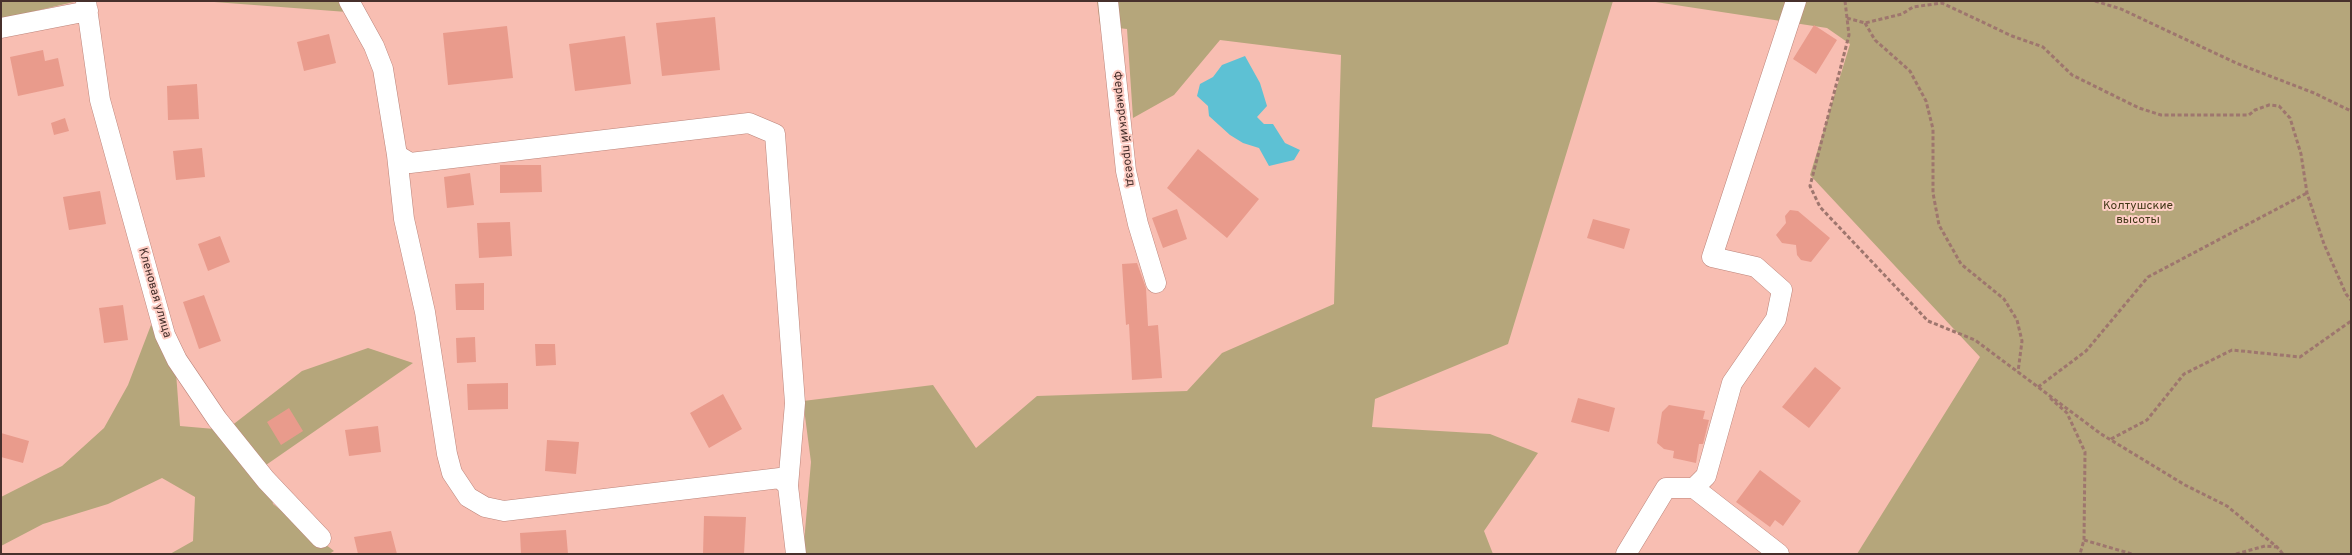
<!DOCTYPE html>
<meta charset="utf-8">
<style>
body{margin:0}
#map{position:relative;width:2352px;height:555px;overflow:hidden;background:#f8beb2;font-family:Overpass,sans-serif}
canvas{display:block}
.frame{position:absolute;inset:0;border:2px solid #47302c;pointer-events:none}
</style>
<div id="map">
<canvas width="2352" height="555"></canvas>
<div class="frame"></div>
</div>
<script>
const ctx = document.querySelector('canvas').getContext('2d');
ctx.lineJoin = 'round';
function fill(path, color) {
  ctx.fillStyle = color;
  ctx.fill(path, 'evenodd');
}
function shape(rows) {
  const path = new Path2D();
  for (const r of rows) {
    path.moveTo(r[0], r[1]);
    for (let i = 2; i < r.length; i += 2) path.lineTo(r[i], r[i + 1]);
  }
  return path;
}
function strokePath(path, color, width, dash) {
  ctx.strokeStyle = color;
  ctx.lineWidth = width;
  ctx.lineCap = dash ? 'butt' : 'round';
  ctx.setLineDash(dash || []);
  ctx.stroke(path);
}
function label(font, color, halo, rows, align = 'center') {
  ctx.font = font + ' Overpass,sans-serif';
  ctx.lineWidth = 4;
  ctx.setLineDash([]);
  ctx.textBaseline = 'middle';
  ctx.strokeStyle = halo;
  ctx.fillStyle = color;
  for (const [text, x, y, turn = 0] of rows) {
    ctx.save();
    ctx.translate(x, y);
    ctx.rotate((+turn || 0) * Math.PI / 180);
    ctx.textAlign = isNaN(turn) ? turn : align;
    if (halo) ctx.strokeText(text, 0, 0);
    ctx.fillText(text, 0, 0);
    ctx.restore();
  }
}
fill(shape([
 [1,1,78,1,1,19],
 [201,1,362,1,347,12],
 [1097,1,1613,1,1508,344,1375,399,1372,427,1490,434,1538,453,1484,531,1493,554,803,554,811,462,803,401,933,385,976,448,1037,396,1187,391,1222,353,1334,304,1341,55,1220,40,1174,95,1133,118,1127,29,1100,26],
 [1649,1,2351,1,2351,554,1857,554,1980,357,1810,175,1850,44,1827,28],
 [151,325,175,359,180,426,226,430,302,371,368,348,413,363,266,465,273,504,334,551,329,554,170,554,193,541,195,497,162,478,108,504,43,524,1,546,1,497,62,466,104,428,128,385]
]), '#b5a67b');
fill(shape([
 [1245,56,1260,83,1267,106,1257,117,1264,124,1273,124,1285,143,1300,150,1294,160,1269,166,1259,148,1243,143,1230,135,1209,116,1208,106,1197,96,1200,84,1213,77,1222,65]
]), '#5dc1d4');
fill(shape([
 [715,17,720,70,662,76,656,23],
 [1814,25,1837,40,1816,74,1793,59],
 [507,26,513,78,448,85,443,33],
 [329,34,336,63,304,71,297,42],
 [625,36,631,84,575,91,569,44],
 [43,50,45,61,58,58,64,86,18,96,10,57],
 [197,84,199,119,168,120,167,86],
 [65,118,69,131,54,135,51,123],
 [202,148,205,177,176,180,173,151],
 [1198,149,1259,199,1227,238,1167,188],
 [500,165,541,165,542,192,500,193],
 [470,173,474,205,447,208,444,177],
 [100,191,106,224,69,230,63,197],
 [1177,209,1187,239,1163,248,1152,218],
 [1790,210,1798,211,1830,238,1811,262,1801,260,1797,255,1796,245,1782,243,1776,235,1786,223,1785,216],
 [1593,219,1630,229,1624,249,1587,238],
 [510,222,512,256,479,258,477,223],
 [220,236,230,262,208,271,198,244],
 [1137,263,1146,288,1148,326,1158,325,1162,378,1132,380,1129,324,1126,325,1122,264],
 [484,283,484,310,456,310,455,284],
 [204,295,221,341,199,349,183,302],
 [123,305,128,340,104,343,99,308],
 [475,337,476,362,457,363,456,338],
 [535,344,555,344,556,365,536,366],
 [1815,367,1841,388,1809,428,1782,407],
 [508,383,508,409,468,410,467,384],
 [723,394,742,429,709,448,690,413],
 [1578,398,1615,408,1609,432,1571,422],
 [1669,405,1705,411,1703,419,1709,420,1703,444,1699,444,1696,463,1673,458,1674,451,1664,449,1657,443,1662,412],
 [289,408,303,431,281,445,267,422],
 [378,426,381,452,349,456,345,430],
 [1,433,29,441,23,463,1,457],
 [547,440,579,442,576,474,545,471],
 [1760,470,1801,501,1783,526,1775,520,1770,527,1736,502],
 [704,516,746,517,744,554,703,554],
 [566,530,568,554,521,554,520,533],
 [391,531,397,554,358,554,354,537]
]), '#e99b8c');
const minor = shape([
 [86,1,100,100,165,335,177,360,217,419,266,480,321,538],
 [349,1,374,46,383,69,397,155,404,219,425,312,447,454,452,473,468,497,485,507,504,511,780,478,788,486,796,554],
 [1108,1,1126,171,1138,224,1156,283],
 [1,28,88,11],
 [397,155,410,163,749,123,775,134,795,403,788,486],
 [1694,488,1779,554],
 [1626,554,1666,488,1694,488,1706,476,1732,383,1776,319,1782,290,1756,267,1712,257,1796,1]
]);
strokePath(minor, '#bb847a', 21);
strokePath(shape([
 [1845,1,1849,35,1810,186,1820,207,1928,321,1975,340,2101,434,2185,485,2227,506,2277,547,2283,554],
 [2095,1,2121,9,2236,63,2314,93,2351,111],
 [1847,18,1865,23,1902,14,1913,7,1942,3,2012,36,2043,47,2072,75,2139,108,2161,115,2249,115,2255,110,2269,105,2279,106,2290,118,2301,154,2307,193,2324,244,2346,294,2351,300],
 [1865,23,1875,40,1910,71,1926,101,1933,129,1933,193,1939,225,1961,264,2004,299,2017,320,2022,341,2018,372],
 [2038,387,2086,351,2148,277,2307,193],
 [2050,398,2067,413,2085,452,2084,540,2080,554],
 [2111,439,2147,420,2184,374,2232,350,2300,357,2351,321],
 [2084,540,2132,554],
 [2236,554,2265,546,2277,547]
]), '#9e766e', 3, [4, 2.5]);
strokePath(minor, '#fff', 20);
label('12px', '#47302c', '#fecec5', [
 ["Фермерский проезд",1123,129,83],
 ["Кленовая улица",154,293,74]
]);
label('12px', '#423817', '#fecec5', [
 ["Колтушские",2138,207],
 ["высоты",2138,221]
]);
</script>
